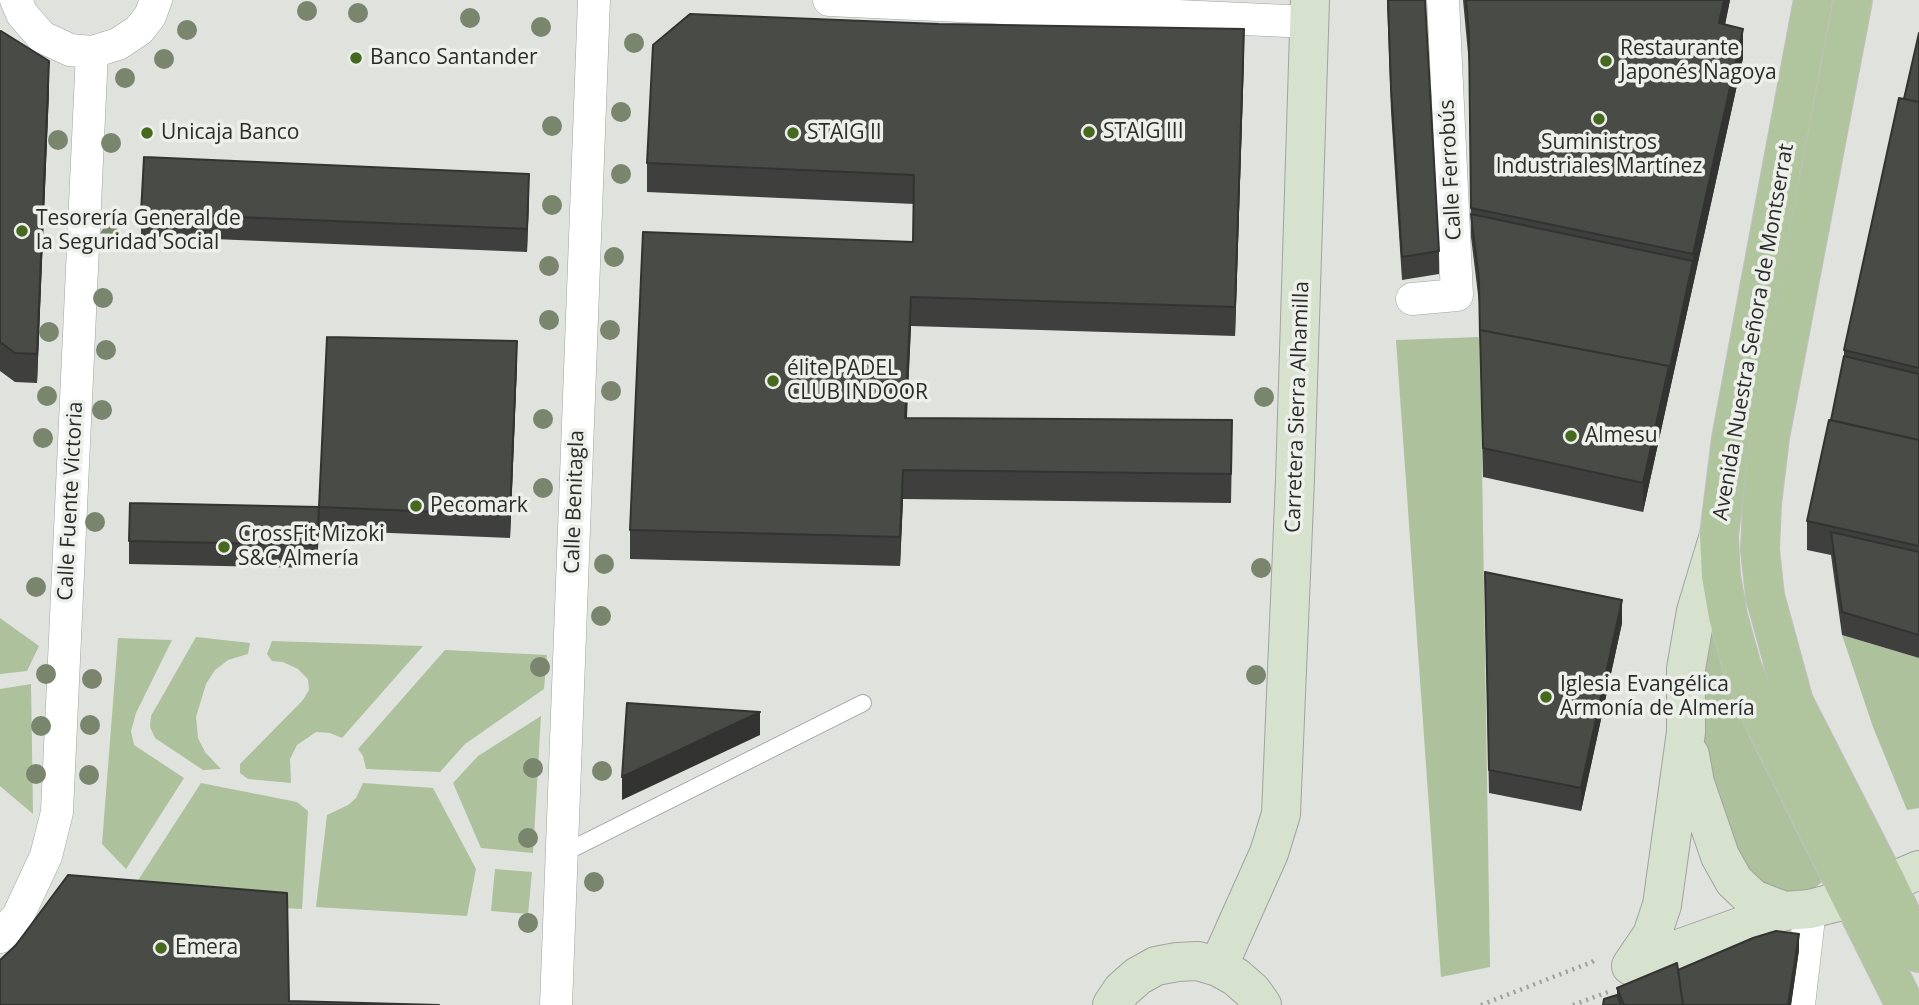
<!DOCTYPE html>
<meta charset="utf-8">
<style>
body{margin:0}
canvas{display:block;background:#dfe2dd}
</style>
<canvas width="1919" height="1005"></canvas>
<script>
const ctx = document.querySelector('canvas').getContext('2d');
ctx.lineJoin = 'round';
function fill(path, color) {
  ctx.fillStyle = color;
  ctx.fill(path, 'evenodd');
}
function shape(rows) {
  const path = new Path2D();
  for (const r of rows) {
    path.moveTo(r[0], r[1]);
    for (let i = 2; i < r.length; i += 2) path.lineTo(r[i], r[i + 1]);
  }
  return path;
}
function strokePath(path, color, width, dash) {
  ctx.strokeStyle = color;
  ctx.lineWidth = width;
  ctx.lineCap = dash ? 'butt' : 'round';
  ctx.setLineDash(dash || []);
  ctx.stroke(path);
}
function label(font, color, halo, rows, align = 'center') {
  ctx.font = font + ' "Open Sans",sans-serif';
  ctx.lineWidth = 7;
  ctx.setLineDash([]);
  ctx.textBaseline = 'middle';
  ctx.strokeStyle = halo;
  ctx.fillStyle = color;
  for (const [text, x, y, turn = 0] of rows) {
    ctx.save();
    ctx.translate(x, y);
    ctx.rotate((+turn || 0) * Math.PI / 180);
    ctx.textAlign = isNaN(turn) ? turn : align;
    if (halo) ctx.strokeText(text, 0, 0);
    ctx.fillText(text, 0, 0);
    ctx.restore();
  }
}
fill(shape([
 [1480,337,1490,967,1441,977,1396,340],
 [1712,615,1827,878,1807,894,1772,894,1738,865,1705,756,1701,703],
 [0,618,39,646,27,671,0,674],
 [1842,635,1919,658,1919,808,1907,810,1873,727],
 [196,637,250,643,248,654,228,660,215,670,206,684,196,717,198,738,205,752,221,769,203,770,155,738,150,727,151,716],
 [118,638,172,640,136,713,131,731,134,745,184,778,126,869,102,844],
 [272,641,423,646,342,738,330,733,316,732,297,745,290,759,291,783,248,779,240,773,240,764,303,700,309,690,308,679,298,669,283,662,272,661,267,654],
 [445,650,547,655,544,689,465,744,440,772,366,769,363,756,358,749],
 [31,684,33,814,0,786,0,689],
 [541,716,533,853,481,848,453,783,478,756],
 [201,783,297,802,308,811,302,909,126,899],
 [363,783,433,788,476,869,467,916,316,907,327,815,348,805,356,798],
 [495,869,532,872,528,914,491,911]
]), '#adc19d');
const lane = shape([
 [562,854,863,703]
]);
const street = shape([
 [16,0,22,14,42,37,70,50,92,52,118,44,139,30,150,16,156,0],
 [829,0,1309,22],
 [1412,299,1457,295,1443,0],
 [0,937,18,916,46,856,57,812,92,52],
 [556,1005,594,0],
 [1799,1005,1810,909]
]);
const secondary = shape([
 [1690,755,1695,783,1720,856,1734,881,1753,899,1784,911],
 [1631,966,1652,935,1662,905,1686,732,1686,669,1696,611,1719,535],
 [1631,966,1784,911,1810,909,1853,898,1919,870],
 [1218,967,1269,853,1281,814,1295,479,1310,0],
 [1112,1005,1122,990,1138,976,1156,966,1177,962,1198,961,1218,967,1236,977,1252,991,1262,1005]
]);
const primary = shape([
 [1813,0,1731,439,1719,535,1721,576,1728,616,1742,667,1766,726,1905,1005],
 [1853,0,1770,437,1762,504,1760,550,1765,596,1794,702,1887,884,1919,953]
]);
strokePath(lane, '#a0a39e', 18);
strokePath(street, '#a0a39e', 33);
strokePath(secondary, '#a0a39e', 40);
strokePath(primary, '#bfc0bf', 40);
strokePath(shape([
 [1481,1005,1592,962,1596,959],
 [1573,1005,1608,992]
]), '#9da09c', 4.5, [2, 5]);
strokePath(lane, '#fff', 16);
strokePath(street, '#fff', 32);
strokePath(secondary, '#d7e2ce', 38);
strokePath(primary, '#b0c59d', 38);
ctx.fillStyle = '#79856c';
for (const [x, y] of [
 [307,11],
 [358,13],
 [470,18],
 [541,27],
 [187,30],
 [634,43],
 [164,59],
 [125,78],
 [621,112],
 [552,126],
 [58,140],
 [111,143],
 [621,174],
 [552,205],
 [110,236],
 [614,257],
 [549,266],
 [103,298],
 [549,320],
 [610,330],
 [49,332],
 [106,350],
 [611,391],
 [47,396],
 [1264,397],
 [102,410],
 [543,419],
 [43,438],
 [543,488],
 [95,522],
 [604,564],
 [1261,568],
 [36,587],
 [601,616],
 [540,667],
 [46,674],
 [1256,675],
 [92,679],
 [90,725],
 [41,726],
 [533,768],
 [602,771],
 [36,774],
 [89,775],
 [528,838],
 [594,882],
 [528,923]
]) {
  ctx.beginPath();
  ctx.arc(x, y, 10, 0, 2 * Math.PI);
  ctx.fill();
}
fill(shape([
 [1387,0,1425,0,1439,251,1439,274,1402,280,1391,111],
 [1463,0,1730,0,1725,25,1743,58,1643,512,1483,477,1479,303,1471,237,1469,64],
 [0,32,49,91,37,383,15,382,0,371],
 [1919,33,1919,658,1842,635,1831,555,1807,550,1807,521,1831,420,1844,356,1844,350],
 [1244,58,1235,336,911,326,907,418,1232,449,1231,503,903,499,900,566,630,559,630,530,913,242,914,204,647,192,647,163],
 [529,197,527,252,141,236,141,213],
 [517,364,510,538,319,530,319,507],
 [319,530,317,568,129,564,129,541],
 [1485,595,1622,623,1581,811,1489,793],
 [1799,950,1791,1005,1603,1005,1617,995,1617,988]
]), '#3f403d');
fill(shape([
 [1724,0,1730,0,1719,52,1719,23],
 [1244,29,1244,58,1235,336,1235,307],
 [1743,29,1743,58,1643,512,1643,483,1693,261,1693,254],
 [49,61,49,91,37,383,37,354],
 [529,174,529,197,527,252,527,229],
 [911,297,911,326,905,447,905,418],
 [517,341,517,364,510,538,510,515],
 [903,470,903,499,900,566,900,537],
 [1622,600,1622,623,1581,811,1581,788],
 [760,712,760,735,622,800,622,777],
 [1799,934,1799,950,1791,1005,1788,1005]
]), '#333432');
const building = shape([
 [1388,0,1425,0,1439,251,1402,257,1391,88,1388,0],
 [1466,0,1724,0,1719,23,1743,29,1693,254,1471,208,1469,35,1466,0],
 [690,14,939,24,1244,29,1235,307,911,297,905,418,1232,420,1231,474,903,470,900,537,630,530,643,232,913,242,914,175,647,163,653,45,690,14],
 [1,31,49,61,37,354,15,353,0,342,0,32,1,31],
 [1919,33,1919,102,1904,99,1919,33],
 [1899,98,1919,102,1919,368,1844,350,1899,98],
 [144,157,529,174,527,229,141,213,144,157],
 [1471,214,1693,261,1669,372,1669,366,1480,330,1480,336,1479,280,1471,214],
 [1480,330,1669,366,1643,483,1483,448,1480,330],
 [327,337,517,341,510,515,319,507,327,337],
 [1844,356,1919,374,1919,440,1831,420,1844,356],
 [1829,420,1919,440,1919,546,1807,521,1829,420],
 [130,503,319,507,317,545,129,541,130,503],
 [1831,532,1919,552,1919,635,1842,612,1831,532],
 [1485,572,1622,600,1581,788,1489,770,1485,572],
 [627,703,760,712,622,777,627,703],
 [68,875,287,893,289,1001,439,1005,0,1005,0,960,16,945,68,875],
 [1776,931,1799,934,1788,1005,1683,1005,1678,970,1753,938,1776,931],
 [1677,963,1683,1005,1624,1005,1617,988,1677,963],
 [1617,995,1621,1005,1603,1005,1604,999,1617,995]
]);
fill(building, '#494b47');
strokePath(building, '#333432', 2);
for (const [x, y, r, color] of [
 [356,58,7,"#466920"],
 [1606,61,7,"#466920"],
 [1599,119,7,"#466920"],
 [1089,132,7,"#466920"],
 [147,133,7,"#466920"],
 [793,133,7,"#466920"],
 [22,231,7,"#466920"],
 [773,381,7,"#466920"],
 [1571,436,7,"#466920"],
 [416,506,7,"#466920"],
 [224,547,7,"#466920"],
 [1546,697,7,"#466920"],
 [161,948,7,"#466920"]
]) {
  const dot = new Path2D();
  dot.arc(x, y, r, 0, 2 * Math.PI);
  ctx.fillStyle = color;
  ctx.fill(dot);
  strokePath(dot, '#ecefea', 2.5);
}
label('21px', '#2b2c2a', '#ecefea', [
 ["Restaurante",1620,49],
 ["Japonés Nagoya",1620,73],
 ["Banco Santander",370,58],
 ["STAIG III",1103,132],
 ["Unicaja Banco",161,133],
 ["STAIG II",807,133],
 ["Suministros",1599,143,"center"],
 ["Industriales Martínez",1599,167,"center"],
 ["Tesorería General de",36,219],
 ["la Seguridad Social",36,243],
 ["élite PADEL",787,369],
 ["CLUB INDOOR",787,393],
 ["Almesu",1585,436],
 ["Pecomark",430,506],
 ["CrossFit Mizoki",238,535],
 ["S&C Almería",238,559],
 ["Iglesia Evangélica",1560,685],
 ["Armonía de Almería",1560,709],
 ["Emera",175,948]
], 'left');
label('21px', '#2b2c2a', '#ecefea', [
 ["Calle Ferrobús",1451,170,-93],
 ["Avenida Nuestra Señora de Montserrat",1754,332,-80],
 ["Carretera Sierra Alhamilla",1298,407,-88],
 ["Calle Fuente Victoria",71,501,-87],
 ["Calle Benitagla",575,502,-88]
]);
</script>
